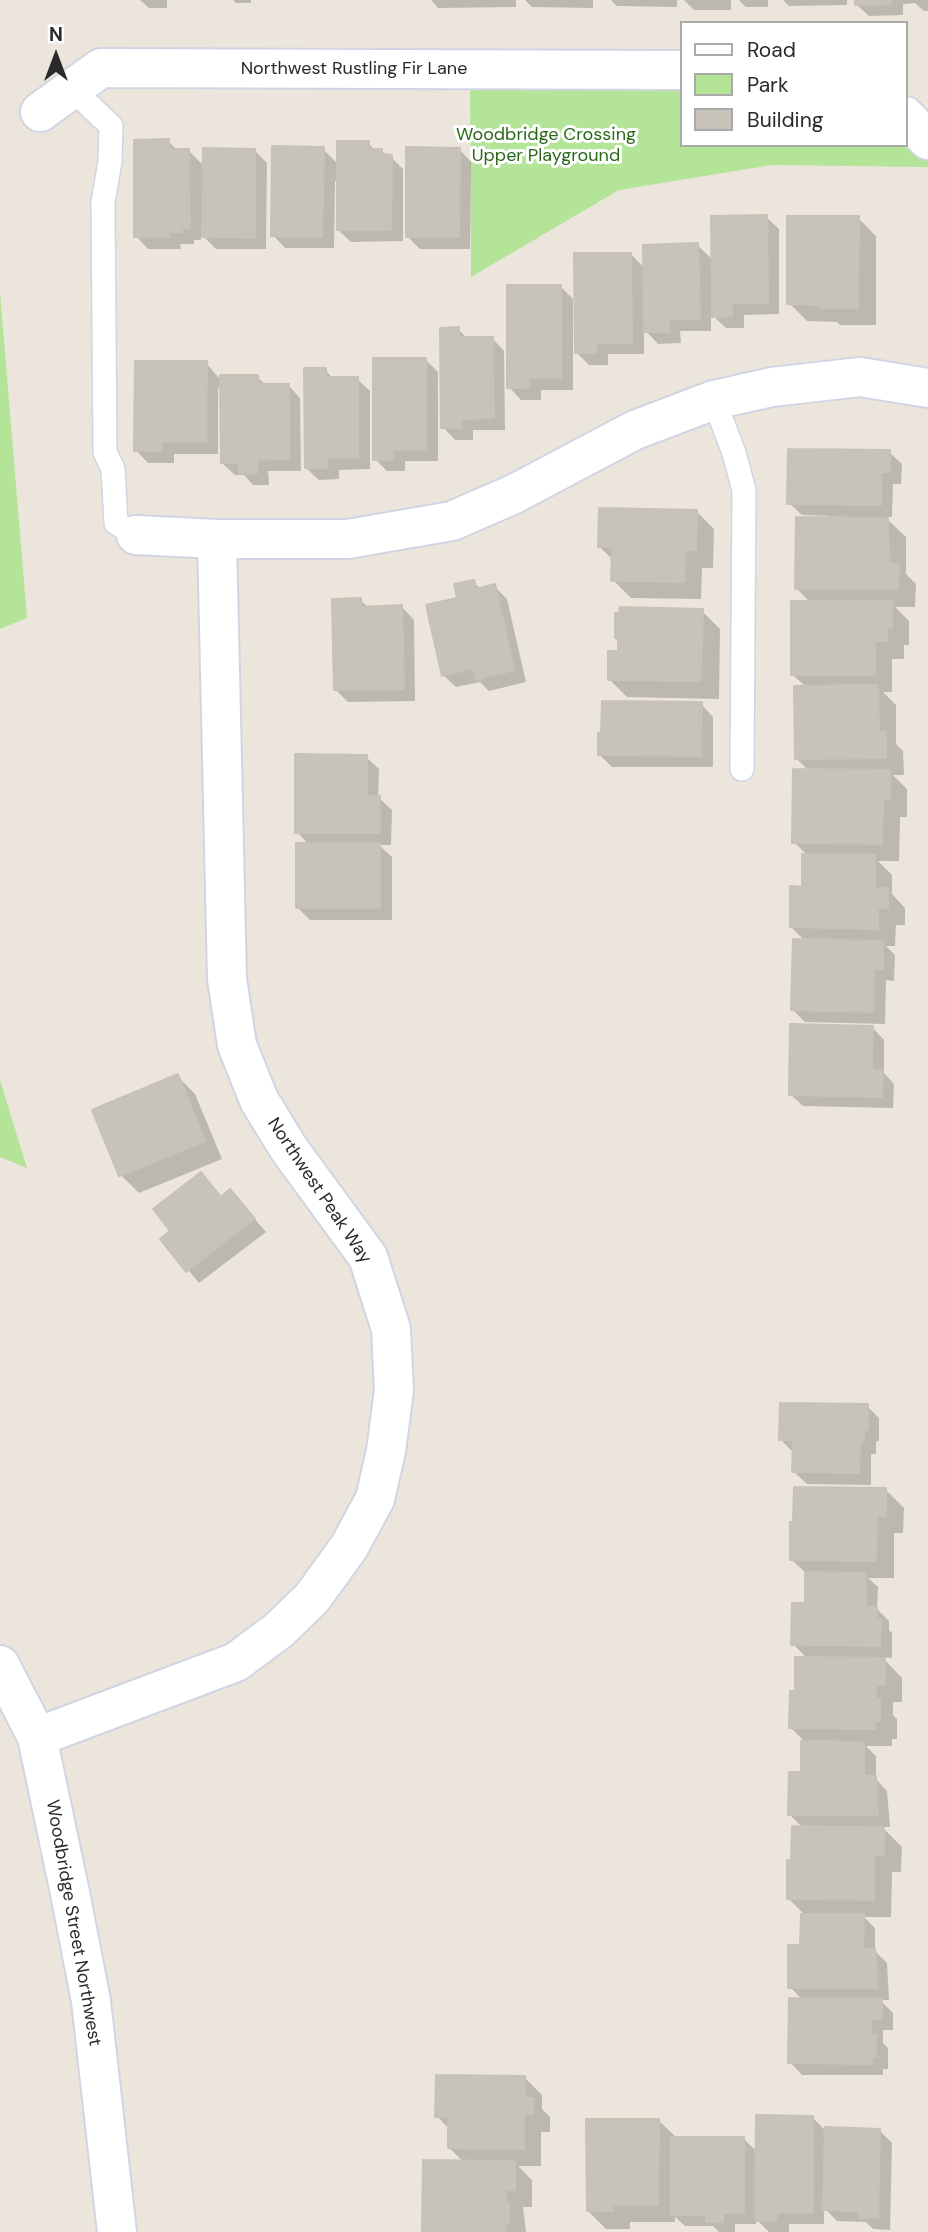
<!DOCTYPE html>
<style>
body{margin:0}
#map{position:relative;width:928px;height:2232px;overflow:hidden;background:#ece5dc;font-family:"DM Sans",sans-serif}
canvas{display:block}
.legend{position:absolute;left:680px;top:21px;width:228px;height:126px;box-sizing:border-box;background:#fff;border:2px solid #aaa;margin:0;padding:9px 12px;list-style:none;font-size:21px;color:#2a2a2a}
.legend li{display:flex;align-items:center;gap:14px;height:35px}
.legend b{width:35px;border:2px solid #aaa}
.north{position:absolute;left:21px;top:21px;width:70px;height:70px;-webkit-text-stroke:5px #fff;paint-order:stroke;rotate:0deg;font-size:19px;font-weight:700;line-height:28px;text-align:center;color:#2a2a2a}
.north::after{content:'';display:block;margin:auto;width:24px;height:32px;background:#2a2a2a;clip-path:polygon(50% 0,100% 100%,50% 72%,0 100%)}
</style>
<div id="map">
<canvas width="928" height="2232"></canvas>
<ul class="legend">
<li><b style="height:9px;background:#fff"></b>Road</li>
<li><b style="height:19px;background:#b4e498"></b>Park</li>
<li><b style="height:19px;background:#c7c3ba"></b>Building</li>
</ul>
<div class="north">N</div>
</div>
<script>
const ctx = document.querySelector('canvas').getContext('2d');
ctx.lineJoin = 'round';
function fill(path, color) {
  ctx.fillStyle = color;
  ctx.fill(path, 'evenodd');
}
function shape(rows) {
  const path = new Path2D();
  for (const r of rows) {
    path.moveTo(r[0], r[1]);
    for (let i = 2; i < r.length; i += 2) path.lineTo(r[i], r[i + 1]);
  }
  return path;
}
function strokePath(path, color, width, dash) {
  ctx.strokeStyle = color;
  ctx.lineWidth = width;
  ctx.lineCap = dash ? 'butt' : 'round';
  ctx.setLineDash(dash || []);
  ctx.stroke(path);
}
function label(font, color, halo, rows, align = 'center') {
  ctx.font = font + ' "DM Sans",sans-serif';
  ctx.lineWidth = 6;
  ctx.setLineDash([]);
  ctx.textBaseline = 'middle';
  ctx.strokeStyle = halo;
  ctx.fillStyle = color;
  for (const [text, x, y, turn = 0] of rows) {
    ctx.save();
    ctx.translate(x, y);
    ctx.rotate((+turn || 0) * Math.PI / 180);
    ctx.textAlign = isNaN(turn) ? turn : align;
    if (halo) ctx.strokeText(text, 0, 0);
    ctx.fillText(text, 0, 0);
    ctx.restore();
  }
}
fill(shape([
 [470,69,681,70,681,145,905,145,905,116,928,160,928,167,772,165,619,190,471,277],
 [0,293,27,618,0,629],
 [0,1080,27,1168,0,1157]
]), '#b4e498');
fill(shape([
 [140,0,167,0,167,8,149,8],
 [233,0,251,0,251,3,236,3],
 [431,0,516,0,516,7,438,8],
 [525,0,593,0,593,8,532,7],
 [611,0,677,0,677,7,617,6],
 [684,0,731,0,731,10,694,10],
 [739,0,768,0,768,7,746,7],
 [783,0,847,0,847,5,789,6],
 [856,0,928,0,928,11,924,11,915,3,903,4,903,15,869,16,856,4],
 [168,141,178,151,189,151,204,166,255,151,267,163,266,249,216,249,201,234,201,240,194,240,194,244,180,244,181,249,148,249,136,236],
 [368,143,376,151,381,151,387,156,391,157,403,169,403,241,351,242,338,230,338,181,335,181,334,248,285,248,273,235,323,149,338,164],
 [459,149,471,162,470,249,420,249,407,236],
 [766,217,779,229,779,314,744,315,744,328,726,328,711,314,711,331,680,331,681,343,658,344,644,329,644,354,608,354,608,365,589,365,577,353,631,254,645,269,697,245,713,260],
 [858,218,876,236,876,325,840,325,837,322,807,321,789,303],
 [561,287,573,299,573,390,541,390,541,400,521,400,509,387],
 [458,329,468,339,492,338,504,351,505,430,473,430,473,440,455,440,443,427],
 [425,359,438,372,438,461,405,461,405,471,387,471,375,459],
 [206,363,218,377,257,377,266,385,288,385,300,398,301,471,268,471,269,485,253,485,244,475,235,475,222,463,222,388,218,388,218,454,174,454,174,463,148,463,136,450],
 [325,370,334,379,357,379,370,391,370,469,339,470,339,479,319,480,306,468],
 [889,452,902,464,901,484,893,484,892,517,885,517,906,537,906,574,916,584,915,607,895,607,909,621,909,645,904,645,904,659,892,659,892,692,883,692,896,705,896,744,903,751,904,775,893,775,907,789,907,817,900,817,899,861,878,861,892,875,892,894,905,908,905,925,896,925,895,946,886,946,895,955,894,981,886,980,885,1024,805,1022,793,1010,805,941,791,927,804,888,808,856,794,842,809,771,796,758,806,687,793,675,811,603,797,589,830,516,802,515,789,503],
 [696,511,714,529,713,568,702,568,701,599,631,598,613,580,613,560,600,547],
 [473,582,481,589,494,586,507,599,526,682,489,691,480,682,456,687,443,675,459,599],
 [360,600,369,608,402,607,414,620,415,701,348,702,335,689],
 [702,611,720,629,719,699,627,697,609,679,620,653,620,641,616,637],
 [701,704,713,717,713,767,612,767,599,754],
 [366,757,379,769,378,797,392,810,391,845,379,845,392,857,392,920,310,920,298,908,309,845,297,832],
 [872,1027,884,1040,884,1073,894,1084,893,1108,803,1106,790,1094],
 [177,1076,195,1094,222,1159,139,1193,121,1175,94,1111],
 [201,1174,222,1198,230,1191,266,1232,199,1283,163,1239,172,1232],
 [867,1406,879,1418,879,1441,876,1441,876,1454,871,1454,871,1485,807,1484,794,1472,793,1452,781,1440],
 [886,1490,904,1508,903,1533,894,1533,894,1578,868,1578,878,1587,877,1609,889,1621,889,1630,892,1633,892,1658,882,1657,902,1678,902,1702,893,1702,893,1715,897,1719,897,1739,892,1739,892,1746,866,1746,876,1756,876,1779,887,1791,890,1827,882,1827,902,1847,901,1872,892,1872,891,1917,864,1917,875,1928,875,1951,887,1963,889,2000,880,2000,893,2013,893,2030,883,2030,883,2043,888,2048,888,2069,883,2069,883,2075,802,2075,790,2062,803,2000,790,1987,802,1946,806,1916,788,1898,793,1862,803,1828,790,1815,803,1774,806,1743,791,1728,796,1692,808,1659,793,1644,806,1605,807,1574,791,1559],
 [524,2077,542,2095,542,2109,550,2117,550,2132,541,2132,541,2166,518,2166,532,2180,532,2207,523,2207,526,2232,424,2232,464,2162,449,2148,449,2129,437,2116],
 [812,2117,824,2129,879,2130,892,2143,890,2230,873,2229,866,2222,837,2221,824,2208,824,2224,789,2224,789,2232,769,2232,756,2219,756,2224,735,2224,735,2232,719,2232,713,2226,685,2226,675,2217,675,2222,630,2222,630,2229,606,2229,588,2211,659,2121,677,2138,743,2138,757,2152]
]), '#0003');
const building = shape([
 [855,0,891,0,891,4,855,5,855,0],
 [169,139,169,149,189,149,190,228,182,228,182,232,169,232,169,237,134,237,134,140,169,139],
 [337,141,369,141,369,149,382,149,382,154,392,155,391,230,337,230,337,141],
 [272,146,324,147,322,237,271,236,272,146],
 [406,147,460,148,459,237,406,237,406,147],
 [203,148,255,149,255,238,202,237,203,148],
 [767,215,768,303,732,303,732,316,712,317,711,216,767,215],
 [787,216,859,216,858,308,820,308,820,305,787,304,787,216],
 [698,243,700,319,669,319,669,332,644,332,643,245,698,243],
 [574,253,631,253,632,343,596,343,597,353,575,353,574,253],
 [507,285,561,285,561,378,529,378,529,388,507,388,507,285],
 [459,327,459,337,493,337,494,418,461,419,461,428,441,428,440,328,459,327],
 [373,358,426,358,426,450,393,450,393,460,373,460,373,358],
 [135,361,207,361,206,442,162,442,162,451,134,451,135,361],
 [304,368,326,368,326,377,358,377,358,458,327,458,327,468,305,468,304,368],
 [220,375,258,375,258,384,289,384,289,459,257,460,257,473,239,473,239,463,221,463,220,375],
 [788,449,890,450,890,472,881,472,881,505,787,504,788,449],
 [599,508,697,510,696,550,685,550,684,582,611,581,612,547,598,547,599,508],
 [796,517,888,518,889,563,899,564,898,589,795,589,796,517],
 [474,580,476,589,495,584,514,670,475,680,473,668,442,676,426,605,457,598,454,584,474,580],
 [361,598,361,607,402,605,404,689,334,690,332,599,361,598],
 [791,601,892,601,892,628,887,628,887,641,875,641,875,675,791,675,791,601],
 [620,607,703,609,701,681,608,680,608,651,618,651,618,639,615,638,615,613,619,613,620,607],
 [878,685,879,732,886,732,886,758,795,759,794,686,878,685],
 [602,701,702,702,701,756,598,755,598,733,601,733,602,701],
 [295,754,367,755,367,796,380,796,380,833,295,833,295,754],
 [793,769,890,770,890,799,883,799,882,844,792,843,793,769],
 [296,843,380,843,380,908,296,908,296,843],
 [802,854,875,855,875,888,888,888,888,908,878,908,878,929,790,927,790,886,802,887,802,854],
 [793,939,883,941,883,969,874,969,873,1012,791,1010,793,939],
 [790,1024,873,1026,872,1070,883,1070,882,1097,789,1095,790,1024],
 [178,1074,205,1141,119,1176,92,1110,178,1074],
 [201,1172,221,1197,230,1189,255,1219,186,1272,160,1239,170,1231,153,1209,201,1172],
 [780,1403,868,1404,868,1430,864,1430,864,1442,860,1442,859,1473,792,1472,793,1440,779,1440,780,1403],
 [794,1487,886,1488,886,1516,877,1516,876,1561,790,1560,790,1522,793,1522,794,1487],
 [805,1572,866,1573,866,1607,877,1607,877,1619,881,1619,880,1646,791,1645,792,1603,805,1603,805,1572],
 [795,1657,885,1658,885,1685,876,1685,876,1699,880,1699,880,1721,875,1721,875,1729,789,1728,790,1691,795,1691,795,1657],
 [801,1741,864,1742,864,1776,876,1776,878,1815,788,1815,789,1772,801,1772,801,1741],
 [792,1826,884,1827,884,1855,874,1855,874,1900,787,1899,787,1860,791,1860,792,1826],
 [801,1914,864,1914,863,1949,875,1949,878,1988,788,1988,788,1945,800,1945,801,1914],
 [789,1998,882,1999,882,2019,871,2019,871,2034,876,2034,876,2057,872,2057,872,2064,788,2063,789,1998],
 [436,2075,525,2076,525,2098,533,2098,533,2114,524,2114,524,2149,448,2148,448,2117,435,2117,436,2075],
 [756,2115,813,2116,813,2213,777,2213,777,2221,755,2221,756,2115],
 [586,2119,659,2119,658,2205,613,2205,613,2211,587,2211,586,2119],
 [825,2127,880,2129,878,2218,859,2218,859,2211,823,2210,825,2127],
 [671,2137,744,2137,744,2213,723,2213,723,2222,706,2222,706,2215,671,2215,671,2137],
 [423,2160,515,2161,515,2190,506,2190,506,2203,509,2203,509,2224,505,2224,505,2232,422,2232,423,2160]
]);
fill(building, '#c7c3ba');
strokePath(building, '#c8c1b5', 2);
const lane = shape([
 [72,89,111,126,110,162,103,202,105,452,113,469,116,523,136,535],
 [714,400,734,453,744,490,742,769]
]);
const street = shape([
 [40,112,101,68,681,70],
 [905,116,928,140],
 [136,535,217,539,348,539,452,521,514,494,635,430,714,400,772,387,860,377,928,388],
 [0,1665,37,1737,70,1893,91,2001,117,2232],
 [37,1737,236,1662,279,1630,312,1598,349,1547,375,1499,386,1451,394,1390,391,1329,368,1257,289,1149,259,1100,237,1045,227,979,217,539]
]);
strokePath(lane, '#d1d5e3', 26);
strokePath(street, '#d1d5e3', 42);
strokePath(lane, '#fff', 23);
strokePath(street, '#fff', 38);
label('18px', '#2a2a2a', '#fff', [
 ["Northwest Rustling Fir Lane",354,69],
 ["Northwest Peak Way",319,1191,56],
 ["Woodbridge Street Northwest",73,1923,80]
]);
label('18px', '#2c6819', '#fff', [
 ["Woodbridge Crossing",546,135],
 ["Upper Playground",546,156]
]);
</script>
